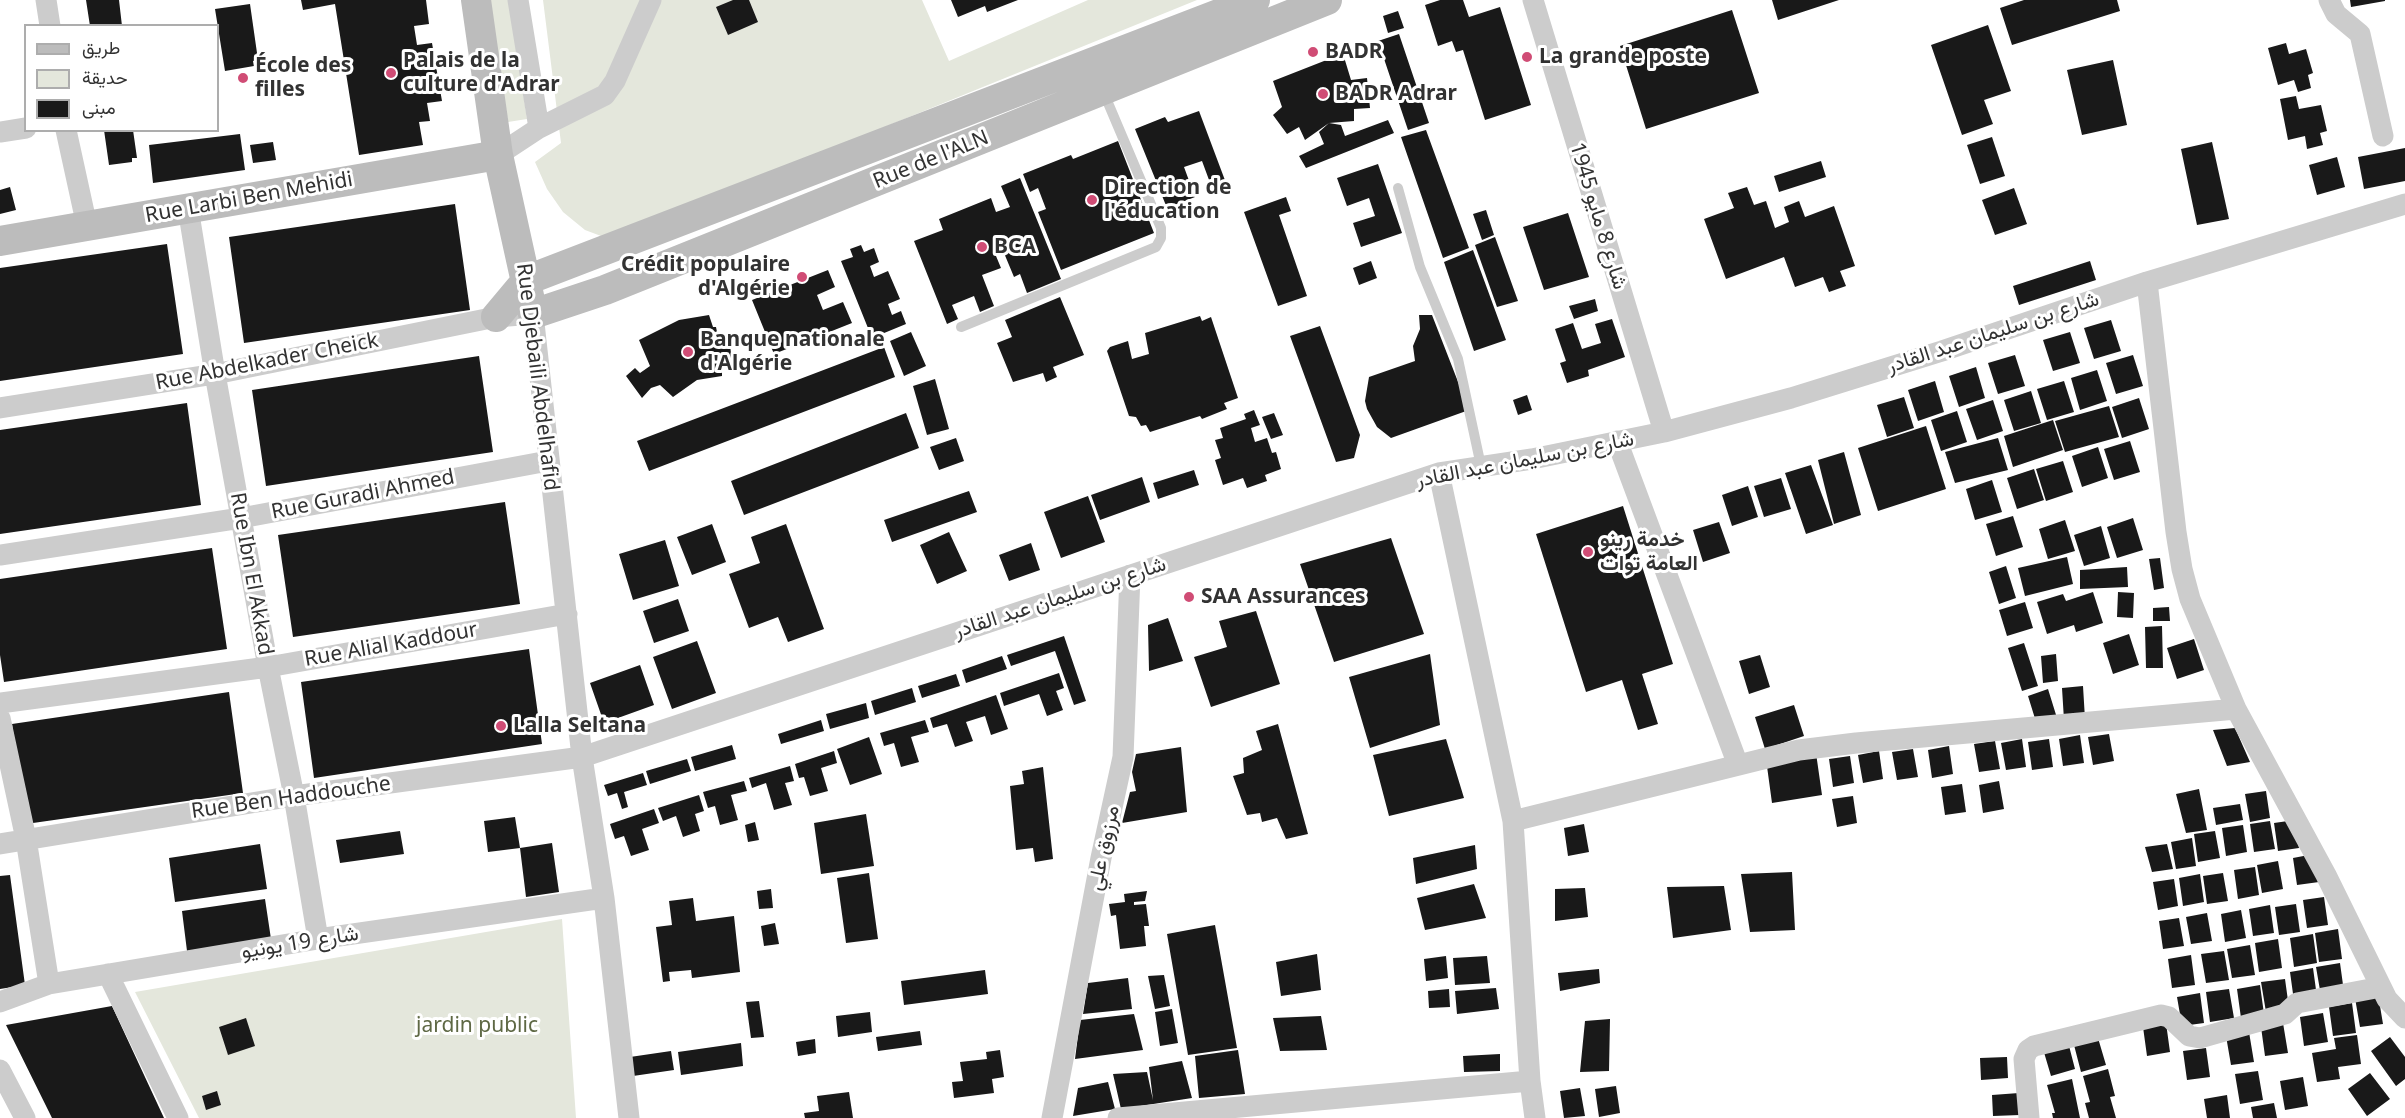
<!DOCTYPE html>
<meta charset="utf-8">
<style>
body{margin:0}
#map{position:relative;width:2405px;height:1118px;overflow:hidden;background:#fff;font-family:"Noto Sans",Vazirmatn,sans-serif}
canvas{display:block}
.legend{position:absolute;left:24px;top:24px;width:195px;height:108px;box-sizing:border-box;background:#fff;border:2px solid #adadad;margin:0;padding:8px 10px;list-style:none;font-size:18px;color:#323232}
.legend li{display:flex;align-items:center;gap:12px;height:30px}
.legend b{width:30px;border:2px solid #adadad}
</style>
<div id="map">
<canvas width="2405" height="1118"></canvas>
<ul class="legend">
<li><b style="height:8px;background:#bcbcbc"></b>طريق</li>
<li><b style="height:16px;background:#e4e7dc"></b>حديقة</li>
<li><b style="height:16px;background:#191919"></b>مبنى</li>
</ul>
</div>
<script>
const ctx = document.querySelector('canvas').getContext('2d');
ctx.lineJoin = 'round';
function fill(path, color) {
  ctx.fillStyle = color;
  ctx.fill(path, 'evenodd');
}
function shape(rows) {
  const path = new Path2D();
  for (const r of rows) {
    path.moveTo(r[0], r[1]);
    for (let i = 2; i < r.length; i += 2) path.lineTo(r[i], r[i + 1]);
  }
  return path;
}
function strokePath(path, color, width, dash) {
  ctx.strokeStyle = color;
  ctx.lineWidth = width;
  ctx.lineCap = dash ? 'butt' : 'round';
  ctx.setLineDash(dash || []);
  ctx.stroke(path);
}
function label(font, color, halo, rows, align = 'center') {
  ctx.font = font + ' "Noto Sans",Vazirmatn,sans-serif';
  ctx.lineWidth = 6;
  ctx.setLineDash([]);
  ctx.textBaseline = 'middle';
  ctx.strokeStyle = halo;
  ctx.fillStyle = color;
  for (const [text, x, y, turn = 0] of rows) {
    ctx.save();
    ctx.translate(x, y);
    ctx.rotate((+turn || 0) * Math.PI / 180);
    ctx.textAlign = isNaN(turn) ? turn : align;
    if (halo) ctx.strokeText(text, 0, 0);
    ctx.fillText(text, 0, 0);
    ctx.restore();
  }
}
fill(shape([
 [490,0,509,0,527,119,508,122],
 [543,0,922,0,949,61,1088,0,1197,0,609,239,585,230,563,212,547,189,535,162,561,143],
 [562,919,576,1118,199,1118,135,992]
]), '#e4e7dc');
fill(shape([
 [86,0,119,0,122,26,90,26],
 [301,0,426,0,429,24,414,26,417,45,432,43,442,101,427,103,430,121,419,122,423,145,359,155,335,4,303,10],
 [733,0,749,0,758,22,728,35,716,7],
 [951,0,1018,0,987,12,985,6,958,17],
 [1440,0,1463,0,1469,17,1500,7,1531,105,1485,120,1463,50,1456,52,1452,41,1438,46,1425,5],
 [1772,0,1839,0,1778,20],
 [2024,0,2117,0,2120,11,2012,45,2000,8],
 [2350,0,2385,0,2385,1,2351,7],
 [250,4,258,60,253,61,254,66,225,71,215,9],
 [1732,10,1759,93,1646,129,1620,46],
 [1398,11,1404,28,1388,33,1383,16],
 [1988,25,2011,91,1984,100,1993,124,1962,135,1931,45],
 [1399,34,1429,123,1408,130,1378,41],
 [2286,43,2289,54,2306,49,2313,73,2308,75,2311,88,2298,92,2294,80,2278,85,2268,48],
 [1344,57,1351,80,1367,78,1370,108,1354,109,1354,121,1329,123,1305,140,1299,127,1287,134,1273,115,1282,107,1273,81,1324,61],
 [2113,60,2127,125,2082,135,2067,70],
 [2296,96,2299,109,2321,105,2327,131,2320,133,2323,145,2307,149,2305,136,2288,140,2280,99],
 [1199,111,1226,183,1212,188,1202,161,1184,167,1195,197,1167,208,1135,129,1165,117,1168,122],
 [1388,120,1394,133,1306,168,1299,156,1324,144,1319,132,1329,123,1341,125,1345,136],
 [104,130,133,130,137,158,132,158,132,162,109,165],
 [1426,130,1469,248,1443,258,1401,137],
 [240,134,245,170,153,183,149,145],
 [1992,137,2005,176,1980,184,1967,145],
 [1118,141,1154,233,1061,270,1038,212,1046,209,1038,188,1030,192,1023,174,1071,155,1073,159],
 [273,142,276,160,253,163,250,145],
 [2212,142,2229,219,2197,225,2181,149],
 [2405,148,2405,181,2364,189,2358,157],
 [2337,157,2345,187,2317,195,2309,165],
 [1821,161,1826,177,1779,192,1774,176],
 [1378,164,1402,233,1361,247,1353,223,1375,216,1369,198,1347,206,1337,178],
 [1020,178,1061,279,1027,293,1020,274,1014,277,1004,253,996,256,1001,268,982,275,994,306,980,312,974,296,952,305,958,319,947,324,914,241,943,230,939,219,991,198,996,212,1010,207,1001,186],
 [10,187,16,210,0,214,0,190],
 [1747,187,1754,205,1766,201,1775,228,1789,222,1784,207,1799,201,1805,217,1834,206,1855,266,1840,271,1846,286,1829,292,1823,277,1795,287,1784,257,1726,279,1704,219,1734,208,1728,193],
 [2014,188,2027,224,1995,235,1982,200],
 [1286,197,1291,211,1279,215,1307,296,1278,306,1244,212],
 [455,204,470,310,244,343,229,237],
 [1486,210,1494,235,1482,240,1473,214],
 [1568,213,1589,277,1544,290,1523,227],
 [1495,237,1518,301,1497,307,1475,245],
 [167,244,183,354,0,381,0,268],
 [861,245,864,252,874,248,879,262,870,266,874,277,888,271,900,299,888,304,892,315,901,311,906,324,872,338,841,261,853,257,850,249],
 [1473,250,1506,340,1474,351,1444,262],
 [1371,261,1377,278,1359,285,1353,268],
 [2090,261,2096,280,2019,305,2013,286],
 [828,270,835,287,817,295,823,310,843,302,852,323,774,354,752,300],
 [1060,297,1084,355,1053,367,1057,377,1046,382,1043,373,1013,382,997,343,1012,337,1005,320],
 [1595,299,1598,311,1574,319,1569,306],
 [709,315,713,327,716,327,718,337,729,335,732,363,722,363,722,376,697,380,673,397,660,385,651,388,642,398,626,376,635,368,640,373,650,366,639,340,679,320],
 [1419,315,1432,315,1469,410,1391,438,1377,427,1367,409,1365,401,1369,377,1415,361,1413,346,1420,329],
 [1200,316,1202,321,1211,317,1238,398,1224,403,1227,409,1202,419,1200,416,1150,432,1146,425,1141,426,1136,417,1129,416,1107,351,1110,347,1128,341,1132,359,1149,354,1145,333],
 [1612,319,1625,357,1588,370,1589,376,1567,383,1560,363,1566,361,1555,329,1573,323,1582,349,1601,343,1595,324],
 [2111,320,2121,351,2094,359,2084,328],
 [1320,326,1360,435,1354,458,1336,462,1290,336],
 [911,332,926,366,904,376,890,341],
 [2070,332,2080,363,2053,371,2043,340],
 [884,347,895,377,649,471,637,441],
 [2015,355,2025,386,1998,394,1988,363],
 [2133,355,2143,386,2116,394,2106,363],
 [479,356,493,452,266,486,252,390],
 [1976,367,1985,398,1959,407,1949,376],
 [2097,370,2107,401,2080,410,2071,378],
 [935,379,949,429,927,435,913,386],
 [1935,381,1944,412,1918,421,1908,390],
 [2064,381,2074,412,2047,420,2037,389],
 [2031,391,2041,423,2014,431,2004,400],
 [1527,395,1532,410,1518,415,1513,400],
 [1904,397,1914,428,1887,437,1877,405],
 [2139,398,2149,429,2122,438,2112,407],
 [1993,400,2003,431,1977,440,1966,409],
 [187,403,201,505,0,534,0,430],
 [2109,406,2119,437,2065,452,2055,421],
 [1254,410,1260,425,1251,428,1255,442,1267,438,1272,453,1276,452,1281,469,1265,475,1267,481,1247,488,1243,478,1223,485,1215,460,1221,458,1215,440,1223,438,1220,428,1246,419,1244,414],
 [1957,411,1967,442,1941,451,1931,420],
 [906,413,919,448,744,515,731,481],
 [1274,413,1283,435,1271,439,1262,417],
 [2053,420,2063,450,2013,467,2004,436],
 [1926,426,1946,489,1878,511,1858,448],
 [956,438,964,461,939,470,930,447],
 [1998,438,2008,470,1955,483,1945,452],
 [2130,441,2140,472,2114,480,2104,449],
 [2098,447,2108,478,2082,487,2072,456],
 [1844,452,1861,515,1834,524,1818,460],
 [2063,461,2073,492,2046,501,2036,469],
 [1811,465,1833,525,1806,534,1785,473],
 [2034,469,2044,500,2017,509,2007,478],
 [1194,470,1199,485,1158,499,1153,483],
 [1142,477,1150,502,1100,520,1091,495],
 [1781,478,1791,509,1764,517,1754,486],
 [1992,480,2002,512,1975,520,1966,489],
 [1748,486,1758,517,1732,526,1722,495],
 [969,491,977,512,892,542,884,520],
 [1088,496,1105,542,1061,558,1044,512],
 [505,502,520,604,293,637,278,535],
 [1623,506,1673,664,1642,674,1658,724,1638,730,1622,680,1586,692,1536,534],
 [2013,516,2023,547,1996,556,1986,524],
 [2133,518,2143,550,2117,558,2107,527],
 [2065,520,2075,551,2048,559,2039,529],
 [1719,522,1730,553,1703,562,1693,530],
 [712,524,726,562,692,575,677,537],
 [786,524,824,629,788,642,778,617,749,628,729,574,760,563,751,537],
 [2101,526,2110,558,2084,566,2074,535],
 [949,532,967,571,937,584,920,545],
 [1391,538,1424,634,1334,662,1300,564],
 [665,540,679,586,633,600,619,554],
 [1031,543,1040,570,1009,581,999,555],
 [212,548,227,649,4,682,0,655,0,579],
 [2067,557,2073,584,2025,596,2018,568],
 [2160,558,2164,588,2154,590,2149,559],
 [2006,566,2016,598,1999,604,1989,572],
 [2127,567,2128,587,2080,589,2080,570],
 [2093,592,2103,623,2076,632,2074,625,2047,634,2037,602,2063,594,2066,601],
 [2118,592,2134,593,2133,618,2117,617],
 [678,599,689,631,654,643,643,611],
 [2025,602,2033,628,2007,636,1999,610],
 [2169,607,2170,621,2153,621,2153,608],
 [1256,611,1280,684,1211,707,1194,657,1227,647,1219,621],
 [1168,618,1183,661,1149,671,1148,625],
 [2162,626,2163,668,2146,668,2145,627],
 [2129,634,2139,665,2113,674,2103,643],
 [1064,636,1086,701,1074,705,1055,651,1011,666,1007,655],
 [2194,639,2204,670,2177,679,2167,648],
 [697,641,716,693,672,709,653,657],
 [2024,643,2038,686,2022,691,2008,648],
 [529,649,542,744,314,778,301,682],
 [1430,654,1440,725,1370,748,1349,677],
 [2056,654,2058,681,2043,683,2041,656],
 [1760,655,1770,687,1749,694,1739,661],
 [1002,656,1007,669,966,683,962,670],
 [640,665,654,705,604,723,590,683],
 [1059,673,1064,688,1056,691,1063,710,1047,716,1039,694,1004,706,1000,693],
 [956,674,960,686,922,698,918,686],
 [2083,686,2085,719,2064,720,2062,688],
 [912,688,916,702,875,715,871,701],
 [2048,689,2057,718,2037,725,2028,696],
 [229,692,243,793,26,824,12,724],
 [996,695,1008,729,991,735,985,716,966,722,973,741,955,747,947,724,933,728,930,718],
 [866,703,869,718,830,729,826,714],
 [1794,705,1804,736,1765,749,1755,717],
 [821,720,824,731,781,744,778,734],
 [925,720,929,732,911,737,919,762,901,767,894,743,884,746,880,733],
 [1278,724,1308,834,1286,839,1277,818,1262,822,1260,813,1247,815,1233,776,1244,773,1243,758,1262,750,1256,731],
 [2235,728,2250,762,2227,766,2213,730],
 [2109,734,2114,761,2093,765,2088,737],
 [2080,735,2084,763,2063,766,2059,739],
 [869,737,882,774,850,785,837,749],
 [1446,739,1464,798,1389,816,1373,755],
 [2022,739,2026,767,2006,770,2001,743],
 [2049,739,2053,767,2032,770,2028,742],
 [1995,741,2000,769,1979,772,1974,744],
 [732,745,736,759,695,771,691,757],
 [1949,746,1953,774,1932,778,1928,750],
 [1181,747,1187,812,1122,823,1130,792,1136,791,1132,772,1136,754],
 [1913,749,1918,777,1897,780,1892,752],
 [834,751,837,763,821,768,828,791,810,796,804,777,799,778,795,764],
 [1879,751,1883,779,1863,783,1858,755],
 [1816,753,1822,795,1772,803,1766,759],
 [1850,756,1854,783,1833,787,1829,759],
 [687,759,691,771,650,784,646,771],
 [790,766,794,781,785,783,792,805,774,810,766,783,752,788,749,778],
 [1043,767,1053,859,1035,862,1033,848,1016,850,1010,786,1024,784,1022,771],
 [643,773,647,785,624,792,628,807,622,809,617,793,608,796,604,785],
 [744,781,747,791,731,795,738,820,720,825,715,806,708,808,703,792],
 [1999,781,2004,809,1983,813,1979,785],
 [1962,784,1966,812,1945,815,1941,787],
 [2199,789,2207,830,2186,833,2176,794],
 [2266,791,2270,818,2250,822,2245,794],
 [699,795,704,811,695,814,700,831,683,837,676,816,663,821,658,808],
 [1853,796,1857,823,1837,827,1832,799],
 [2240,804,2243,820,2216,825,2213,808],
 [654,809,659,823,642,829,649,850,631,856,624,836,615,839,610,824],
 [866,814,874,866,821,874,814,823],
 [515,817,520,848,488,852,484,821],
 [2295,820,2299,848,2278,851,2274,823],
 [2270,821,2275,849,2254,852,2250,824],
 [755,822,759,840,748,842,745,825],
 [1584,824,1589,852,1568,856,1564,828],
 [2243,825,2247,852,2226,856,2222,828],
 [400,831,404,854,340,863,336,840],
 [2215,831,2220,858,2198,862,2194,834],
 [2192,838,2196,866,2176,869,2171,842],
 [552,843,559,892,526,897,520,848],
 [260,844,267,889,175,902,169,858],
 [2167,844,2173,869,2152,872,2145,847],
 [1475,845,1477,869,1416,884,1413,858],
 [2314,854,2319,882,2297,885,2293,858],
 [2278,861,2283,889,2262,893,2257,865],
 [2255,867,2259,895,2238,899,2234,870],
 [1792,872,1795,930,1750,932,1741,874],
 [869,873,878,939,846,943,837,878],
 [2223,873,2228,901,2207,904,2203,876],
 [2200,874,2204,902,2183,906,2179,878],
 [10,875,25,985,0,989,0,876],
 [2174,879,2178,906,2158,910,2153,882],
 [1474,884,1486,918,1425,930,1417,898],
 [1724,886,1731,930,1673,938,1667,887],
 [1585,888,1588,917,1555,921,1555,889],
 [771,889,773,908,759,909,757,891],
 [1147,891,1145,901,1134,902,1134,905,1146,904,1149,926,1144,926,1146,946,1120,949,1116,915,1111,916,1109,904,1125,902,1124,894],
 [2324,897,2328,925,2307,928,2303,900],
 [693,898,696,921,734,916,740,972,692,978,691,970,669,972,670,981,663,982,656,927,672,925,669,901],
 [265,899,271,939,187,951,182,911],
 [2296,904,2300,932,2279,935,2275,907],
 [2270,905,2274,933,2253,936,2249,909],
 [2241,910,2246,938,2225,942,2221,914],
 [2207,913,2212,941,2191,944,2186,917],
 [2179,918,2184,946,2163,949,2159,921],
 [775,923,779,944,764,946,761,926],
 [1215,925,1237,1048,1188,1055,1167,934],
 [2338,929,2342,959,2319,962,2315,933],
 [2313,934,2317,963,2294,967,2290,938],
 [2278,939,2282,968,2259,972,2255,943],
 [2250,945,2255,975,2232,978,2227,949],
 [2224,951,2229,980,2206,983,2201,954],
 [1317,954,1321,990,1281,996,1276,962],
 [2191,955,2195,985,2172,988,2168,959],
 [1446,956,1448,978,1426,981,1424,959],
 [1487,956,1490,983,1455,985,1453,958],
 [2340,963,2344,992,2321,996,2316,967],
 [2313,968,2317,997,2294,1001,2290,972],
 [1599,969,1600,983,1560,991,1558,973],
 [985,970,988,994,904,1005,901,981],
 [1164,975,1170,1006,1155,1009,1148,976],
 [1128,978,1132,1009,1083,1014,1088,983],
 [2285,979,2289,1008,2266,1012,2261,982],
 [2260,985,2264,1014,2241,1018,2237,989],
 [1496,988,1499,1009,1457,1014,1455,991],
 [1449,989,1450,1007,1429,1008,1428,991],
 [2229,989,2234,1018,2210,1022,2206,992],
 [2200,993,2204,1023,2182,1026,2177,997],
 [2378,994,2383,1024,2360,1027,2355,998],
 [759,1001,764,1037,751,1038,746,1002],
 [2352,1003,2356,1033,2333,1036,2329,1007],
 [112,1006,164,1118,52,1118,6,1025],
 [1172,1009,1178,1043,1160,1046,1155,1012],
 [870,1012,872,1032,838,1037,836,1016],
 [2323,1013,2328,1042,2304,1046,2300,1017],
 [1134,1014,1143,1050,1075,1059,1080,1020],
 [1321,1016,1327,1050,1280,1051,1273,1018],
 [246,1018,255,1046,228,1055,219,1027],
 [1610,1019,1609,1071,1580,1072,1585,1021],
 [2166,1023,2170,1052,2147,1056,2143,1027],
 [2283,1023,2288,1053,2265,1056,2261,1027],
 [920,1031,922,1045,878,1051,876,1037],
 [2249,1032,2254,1062,2231,1065,2226,1036],
 [2357,1035,2361,1064,2338,1067,2340,1079,2317,1082,2312,1053,2336,1049,2334,1038],
 [2390,1037,2405,1057,2405,1079,2396,1086,2371,1051],
 [2098,1038,2106,1065,2081,1072,2074,1045],
 [815,1039,816,1053,798,1056,796,1042],
 [2068,1042,2075,1069,2051,1076,2043,1049],
 [741,1043,743,1066,681,1075,678,1052],
 [2206,1048,2210,1077,2187,1080,2183,1051],
 [1000,1050,1004,1077,992,1079,994,1093,954,1098,952,1082,963,1081,960,1062,987,1059,986,1052],
 [1238,1050,1245,1094,1199,1098,1195,1056],
 [671,1051,674,1070,633,1076,630,1057],
 [1500,1054,1500,1071,1464,1072,1463,1056],
 [2007,1057,2008,1078,1981,1080,1980,1058],
 [1182,1061,1192,1098,1121,1109,1113,1074,1147,1072,1153,1100,1149,1067],
 [2108,1069,2115,1096,2110,1097,2116,1118,2089,1118,2085,1103,2090,1102,2083,1076],
 [2258,1071,2263,1100,2240,1104,2235,1074],
 [2370,1073,2390,1099,2367,1116,2348,1089],
 [2303,1077,2308,1106,2285,1110,2280,1081],
 [2072,1079,2080,1118,2053,1118,2052,1113,2055,1113,2047,1085],
 [1108,1082,1115,1109,1073,1116,1078,1088],
 [1616,1086,1620,1113,1599,1117,1595,1089],
 [1580,1088,1585,1116,1564,1118,1560,1091],
 [217,1091,221,1105,206,1110,202,1096],
 [849,1092,853,1118,805,1118,804,1113,819,1111,817,1096],
 [2019,1093,2020,1115,1993,1116,1992,1095],
 [2227,1095,2230,1118,2207,1118,2204,1099],
 [2274,1103,2277,1118,2253,1118,2251,1107]
]), '#191919');
strokePath(shape([
 [1398,188,1420,267,1458,359,1481,466],
 [961,327,1156,247,1161,238,1161,228,1103,91]
]), '#ccc', 10);
strokePath(shape([
 [46,0,50,26],
 [518,0,539,128],
 [1533,0,1664,432],
 [2329,0,2336,14,2360,34,2383,136],
 [66,130,87,226],
 [0,132,26,128],
 [498,155,539,128,605,95,615,81,651,0],
 [188,208,215,374,268,667,294,796,318,939],
 [2147,282,2176,532,2182,569,2190,599,2236,709,2326,875,2387,999,2405,1018],
 [0,408,215,374,496,317,533,314,582,757,604,898,629,1118],
 [1617,441,1738,765],
 [1439,473,1513,821,1530,1081,1535,1118],
 [0,555,241,518,548,461],
 [0,703,268,667,567,614],
 [0,718,26,839,49,984],
 [1513,821,1799,750,1856,743,2236,709],
 [0,844,294,796,582,757,1439,473,1532,459,1664,432,1791,398,1942,351,2147,282,2405,204],
 [108,974,178,1118],
 [0,1002,49,984,318,939,604,898],
 [0,1070,25,1118],
 [1052,1118,1101,858,1123,757,1130,575],
 [1118,1118,1530,1081],
 [2029,1118,2024,1059,2028,1050,2034,1046,2161,1015,2169,1017,2189,1036,2200,1038,2285,1014,2297,1003,2381,987]
]), '#ccc', 21);
strokePath(shape([
 [476,0,498,155,533,314,605,290,1327,0],
 [0,241,498,155],
 [496,317,527,280,1255,0]
]), '#bcbcbc', 30);
for (const [x, y, r, color] of [
 [1313,52,6,"#d04c75"],
 [1527,57,6,"#d04c75"],
 [391,73,6,"#d04c75"],
 [243,78,6,"#d04c75"],
 [1323,94,6,"#d04c75"],
 [1092,200,6,"#d04c75"],
 [982,247,6,"#d04c75"],
 [802,277,6,"#d04c75"],
 [688,352,6,"#d04c75"],
 [1588,552,6,"#d04c75"],
 [1189,597,6,"#d04c75"],
 [501,726,6,"#d04c75"]
]) {
  const dot = new Path2D();
  dot.arc(x, y, r, 0, 2 * Math.PI);
  ctx.fillStyle = color;
  ctx.fill(dot);
  strokePath(dot, '#fff', 2);
}
label('bold 21px', '#323232', '#fff', [
 ["BADR",1325,52],
 ["La grande poste",1539,57],
 ["Palais de la",403,61],
 ["culture d'Adrar",403,85],
 ["École des",255,66],
 ["filles",255,90],
 ["BADR Adrar",1335,94],
 ["Direction de",1104,188],
 ["l'éducation",1104,212],
 ["BCA",994,247],
 ["Crédit populaire",790,265,"right"],
 ["d'Algérie",790,289,"right"],
 ["Banque nationale",700,340],
 ["d'Algérie",700,364],
 ["خدمة رينو",1600,540],
 ["العامة توات",1600,564],
 ["SAA Assurances",1201,597],
 ["Lalla Seltana",513,726]
], 'left');
label('21px', '#323232', '#fff', [
 ["Rue de l'ALN",931,160,-22],
 ["Rue Larbi Ben Mehidi",249,198,-10],
 ["شارع 8 مايو 1945",1598,216,73],
 ["شارع بن سليمان عبد القادر",1993,333,-18],
 ["Rue Abdelkader Cheick",267,362,-11],
 ["Rue Djebaili Abdelhafid",537,377,83],
 ["شارع بن سليمان عبد القادر",1525,460,-11],
 ["Rue Guradi Ahmed",363,495,-11],
 ["Rue Ibn El Akkad",251,574,80],
 ["شارع بن سليمان عبد القادر",1060,598,-18],
 ["Rue Alial Kaddour",391,645,-10],
 ["Rue Ben Haddouche",291,798,-8],
 ["مرزوق علي",1104,848,-78],
 ["شارع 19 يونيو",300,943,-9]
]);
label('21px', '#5e6844', '#fff', [
 ["jardin public",477,1026]
]);
</script>
